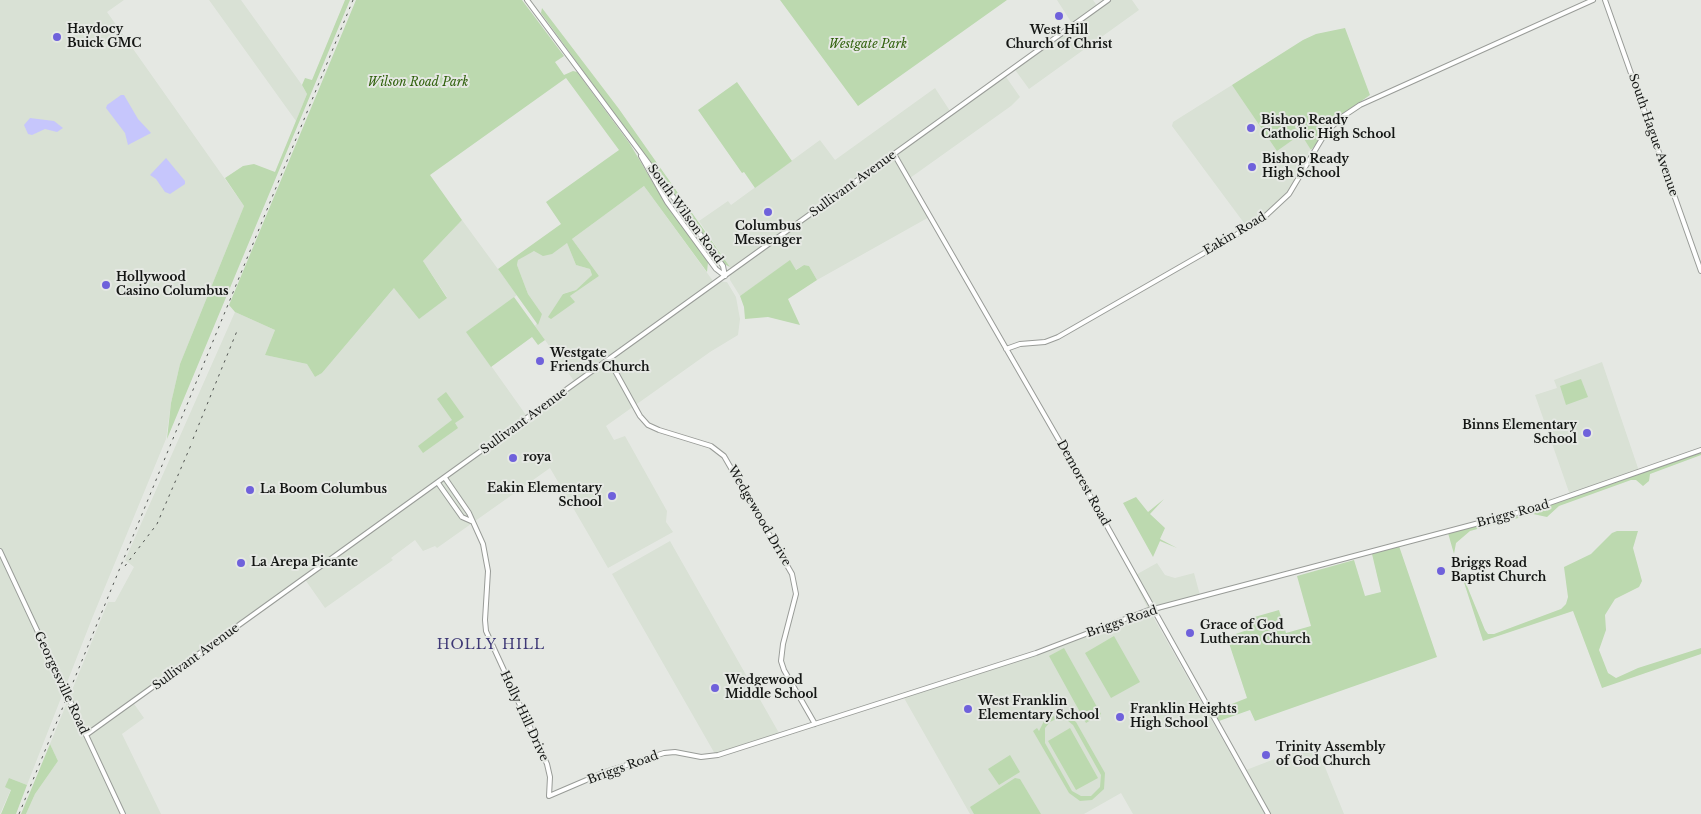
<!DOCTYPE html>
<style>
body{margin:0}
canvas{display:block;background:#e5e8e3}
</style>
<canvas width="1701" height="814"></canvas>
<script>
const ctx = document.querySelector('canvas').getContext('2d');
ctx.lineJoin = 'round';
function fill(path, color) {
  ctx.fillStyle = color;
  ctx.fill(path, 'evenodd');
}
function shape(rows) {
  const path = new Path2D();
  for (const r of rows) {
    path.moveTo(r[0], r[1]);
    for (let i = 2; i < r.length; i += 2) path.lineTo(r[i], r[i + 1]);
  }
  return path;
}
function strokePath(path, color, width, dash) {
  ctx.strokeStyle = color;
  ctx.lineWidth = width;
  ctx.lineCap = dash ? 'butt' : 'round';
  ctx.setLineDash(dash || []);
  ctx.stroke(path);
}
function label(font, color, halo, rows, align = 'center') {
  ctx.font = font + ' "Libre Baskerville",serif';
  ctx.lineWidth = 4;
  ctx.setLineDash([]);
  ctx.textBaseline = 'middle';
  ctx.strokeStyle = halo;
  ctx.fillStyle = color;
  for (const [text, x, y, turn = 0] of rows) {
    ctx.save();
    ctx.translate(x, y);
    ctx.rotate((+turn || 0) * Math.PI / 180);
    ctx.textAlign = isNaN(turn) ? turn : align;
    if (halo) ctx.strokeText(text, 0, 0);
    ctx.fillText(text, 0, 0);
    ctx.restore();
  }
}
fill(shape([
 [0,0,124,0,107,12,244,206,180,364,171,403,166,439,93,616,27,785,9,778,11,789,0,814],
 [209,0,241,0,302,85,307,94,296,121],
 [1057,0,1093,0,1098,7,1107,0,1132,0,1139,10,1029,89,1013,67,1073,25],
 [1004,74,1020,97,1011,106,910,178,931,216,817,280,809,266,804,265,795,270,790,261,740,296,730,280,730,267,699,221,728,201,731,205,820,140,835,160,935,88,950,111],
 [1232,85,1349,107,1322,131,1311,148,1295,182,1281,200,1269,212,1247,227,1172,126,1173,122],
 [644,186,713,281,727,282,736,297,740,319,738,335,710,352,606,426,614,440,625,436,667,511,666,522,673,532,608,568,550,468,437,548,435,546,423,551,415,540,391,558,393,560,325,608,304,578,132,701,144,718,122,734,161,814,26,814,35,794,58,761,50,744,108,602,115,602,134,567,125,560,235,312,275,330,265,355,307,364,315,377,322,373,395,287,447,297,423,261,462,220,517,295,467,332,526,415,574,381,535,326,542,314,528,294,517,265,518,260,527,253,567,243,576,265,590,269,592,275,576,290,562,294,574,302,570,296,599,276,572,239],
 [1602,362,1639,471,1570,495,1535,395,1557,388,1554,380],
 [670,541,779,733,715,754,612,574],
 [1157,563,1165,575,1175,578,1194,573,1201,599,1151,613,1241,772,1308,746,1314,740,1344,814,1133,814,1121,793,1084,814,970,814,904,698,1025,659,1150,613,1132,577]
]), '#d9e1d5');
fill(shape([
 [345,0,350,0,167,439,171,403,180,364,244,206,225,178,243,166,254,164,275,172,307,94,302,85,305,78,312,80],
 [356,0,522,0,564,56,555,62,564,75,573,71,577,72,630,144,665,203,708,262,707,272,644,186,572,239,599,276,570,296,575,302,551,319,548,317,563,294,576,290,592,275,590,269,576,265,567,243,552,254,543,256,534,251,518,260,517,265,528,294,542,314,538,325,498,269,561,224,546,202,619,150,566,78,430,175,462,220,423,261,447,298,419,319,394,288,322,373,315,377,307,364,265,355,275,330,235,312,229,305],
 [780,0,1007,0,858,106],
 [542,8,619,109,730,267,724,264,541,13],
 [1345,28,1370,95,1336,119,1311,150,1301,134,1277,151,1232,85,1303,40,1316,34],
 [737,82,792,161,755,188,744,172,742,173,698,110],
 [790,260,796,270,804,265,809,266,817,280,788,299,800,325,768,317,745,319,744,307,740,296],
 [514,297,545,340,538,345,532,337,491,367,466,332],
 [1581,379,1588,397,1566,405,1560,386],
 [446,392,464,417,455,423,458,428,423,453,418,446,452,420,437,399],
 [1701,452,1701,455,1650,474,1649,481,1643,486,1636,480,1631,480,1559,506,1547,517,1533,514,1470,531,1456,543,1454,554,1448,533,1557,503],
 [1136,497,1148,512,1164,499,1150,514,1165,528,1160,539,1177,548,1160,541,1153,557,1123,503],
 [1617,531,1638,531,1633,548,1642,581,1639,587,1615,599,1605,615,1606,630,1599,650,1608,673,1616,678,1638,668,1701,648,1701,654,1602,688,1573,611,1483,641,1458,564,1485,630,1488,634,1494,634,1561,609,1566,604,1568,597,1564,567,1591,554,1612,533],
 [1399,546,1437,657,1255,721,1250,710,1219,721,1214,711,1247,698,1227,637,1253,628,1251,618,1279,610,1286,633,1311,626,1297,576,1354,560,1365,596,1381,592,1372,554],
 [1114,636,1140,682,1111,698,1085,653],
 [1064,648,1101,714,1086,723,1049,656],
 [1056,715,1068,716,1076,722,1105,773,1104,789,1092,800,1080,801,1069,793,1033,731,1037,728,1039,731,1044,721],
 [1056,719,1067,720,1073,725,1101,775,1100,787,1091,796,1081,796,1072,791,1045,743,1045,728,1050,722],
 [1070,728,1098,778,1076,790,1048,741],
 [50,744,58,761,35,794,26,814,21,814],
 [1010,755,1020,772,999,785,988,769],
 [9,778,27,785,16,814,1,814,11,790,5,787],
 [1015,778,1020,779,1041,814,974,814,970,807]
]), '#bcd9af');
fill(shape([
 [121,95,124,95,138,119,151,133,128,145,125,133,106,108,107,105],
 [30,118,54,121,63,128,57,132,45,129,32,135,28,134,24,125],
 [166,158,185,181,185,184,170,194,165,192,156,179,150,175]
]), '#c6c6fc');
const secondary = shape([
 [527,0,658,176,723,266,725,276],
 [1605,0,1701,271],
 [894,154,1060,442,1268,814],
 [641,156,667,202,716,269,725,276],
 [1006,349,1020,344,1045,342,1058,337,1260,221,1289,194,1326,132,1342,117,1360,105,1593,0],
 [609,360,640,416,648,425,659,430,711,446,724,456,792,574,796,594,783,644,781,661,784,670,815,724],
 [445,478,469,513,483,544,488,571,485,620,486,631,547,764,550,777,549,796,605,772,664,753,675,752,701,757,718,755,1036,653,1146,611,1532,509,1701,450],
 [438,483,462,517,471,521],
 [0,551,123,814],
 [86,735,1108,0]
]);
strokePath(secondary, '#999c98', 6);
strokePath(secondary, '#fff', 4);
strokePath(shape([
 [193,439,237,331],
 [125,566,157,524,191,445],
 [19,814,353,0]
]), '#525552', 1, [2.5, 5]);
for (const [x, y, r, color] of [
 [1059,16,5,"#6f61db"],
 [57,37,5,"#6f61db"],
 [1251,128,5,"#6f61db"],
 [1252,167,5,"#6f61db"],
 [768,212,5,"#6f61db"],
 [106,285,5,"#6f61db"],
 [540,361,5,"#6f61db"],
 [1587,433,5,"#6f61db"],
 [513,458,5,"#6f61db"],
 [250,490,5,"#6f61db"],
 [612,496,5,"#6f61db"],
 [241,563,5,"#6f61db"],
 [1441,571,5,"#6f61db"],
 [1190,633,5,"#6f61db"],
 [715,688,5,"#6f61db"],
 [968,709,5,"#6f61db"],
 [1120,717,5,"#6f61db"],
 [1266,755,5,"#6f61db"]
]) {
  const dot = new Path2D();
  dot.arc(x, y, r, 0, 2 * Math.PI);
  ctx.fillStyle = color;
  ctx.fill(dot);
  strokePath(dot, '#e5e8e3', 2);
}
label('bold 12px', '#141614', '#e5e8e3', [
 ["Haydocy",67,30],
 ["Buick GMC",67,44],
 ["West Hill",1059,31,"center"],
 ["Church of Christ",1059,45,"center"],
 ["Bishop Ready",1261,121],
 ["Catholic High School",1261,135],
 ["Bishop Ready",1262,160],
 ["High School",1262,174],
 ["Columbus",768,227,"center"],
 ["Messenger",768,241,"center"],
 ["Hollywood",116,278],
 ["Casino Columbus",116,292],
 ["Westgate",550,354],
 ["Friends Church",550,368],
 ["Binns Elementary",1577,426,"right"],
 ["School",1577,440,"right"],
 ["roya",523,458],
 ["Eakin Elementary",602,489,"right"],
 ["School",602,503,"right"],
 ["La Boom Columbus",260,490],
 ["La Arepa Picante",251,563],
 ["Briggs Road",1451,564],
 ["Baptist Church",1451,578],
 ["Grace of God",1200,626],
 ["Lutheran Church",1200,640],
 ["Wedgewood",725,681],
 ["Middle School",725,695],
 ["West Franklin",978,702],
 ["Elementary School",978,716],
 ["Franklin Heights",1130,710],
 ["High School",1130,724],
 ["Trinity Assembly",1276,748],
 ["of God Church",1276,762]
], 'left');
label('italic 12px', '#30610c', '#e5e8e3', [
 ["Westgate Park",868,45],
 ["Wilson Road Park",418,83]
]);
label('12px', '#141614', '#e5e8e3', [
 ["South Hague Avenue",1653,135,71],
 ["Sullivant Avenue",853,184,-36],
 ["South Wilson Road",685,214,54],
 ["Eakin Road",1235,234,-31],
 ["Sullivant Avenue",524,421,-36],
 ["Demorest Road",1083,483,61],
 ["Briggs Road",1513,514,-15],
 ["Wedgewood Drive",759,516,60],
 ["Briggs Road",1122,622,-19],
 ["Sullivant Avenue",196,657,-36],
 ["Georgesville Road",61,683,65],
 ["Holly Hill Drive",524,716,65],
 ["Briggs Road",623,768,-20]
]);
ctx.letterSpacing = '1px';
label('14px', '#3e3976', '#e5e8e3', [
 ["HOLLY HILL",491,645]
]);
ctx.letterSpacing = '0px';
</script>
